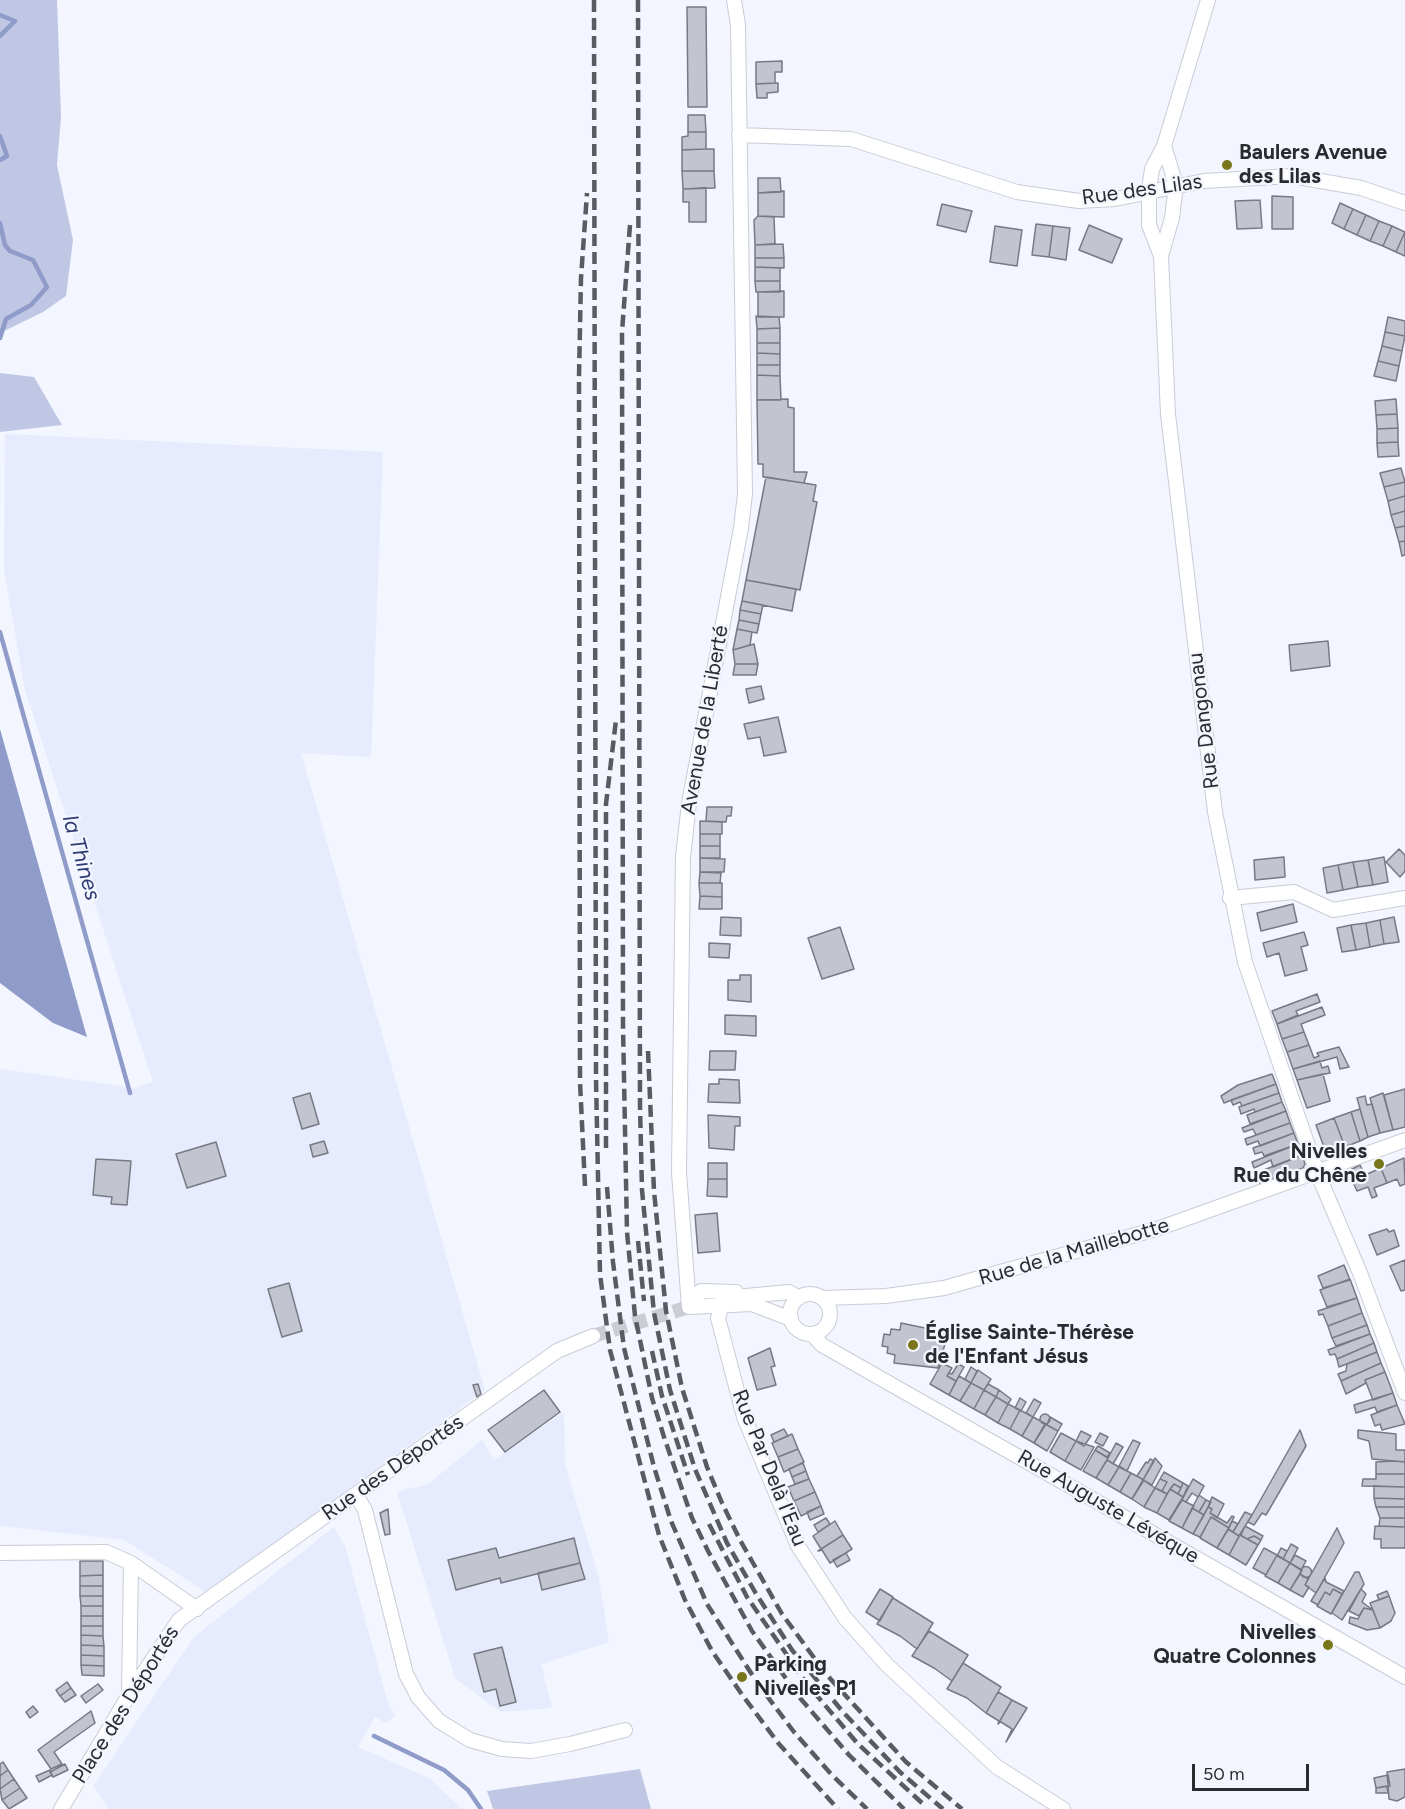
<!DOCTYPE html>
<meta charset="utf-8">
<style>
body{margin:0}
#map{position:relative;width:1405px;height:1809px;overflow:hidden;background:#f3f6fe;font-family:Figtree,sans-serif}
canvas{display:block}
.scale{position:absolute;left:1192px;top:1764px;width:117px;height:27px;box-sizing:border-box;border:3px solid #2a2b2f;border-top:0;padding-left:8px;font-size:18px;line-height:21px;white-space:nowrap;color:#2a2b2f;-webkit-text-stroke:4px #f3f6fe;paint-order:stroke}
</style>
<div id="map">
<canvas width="1405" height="1809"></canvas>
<div class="scale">50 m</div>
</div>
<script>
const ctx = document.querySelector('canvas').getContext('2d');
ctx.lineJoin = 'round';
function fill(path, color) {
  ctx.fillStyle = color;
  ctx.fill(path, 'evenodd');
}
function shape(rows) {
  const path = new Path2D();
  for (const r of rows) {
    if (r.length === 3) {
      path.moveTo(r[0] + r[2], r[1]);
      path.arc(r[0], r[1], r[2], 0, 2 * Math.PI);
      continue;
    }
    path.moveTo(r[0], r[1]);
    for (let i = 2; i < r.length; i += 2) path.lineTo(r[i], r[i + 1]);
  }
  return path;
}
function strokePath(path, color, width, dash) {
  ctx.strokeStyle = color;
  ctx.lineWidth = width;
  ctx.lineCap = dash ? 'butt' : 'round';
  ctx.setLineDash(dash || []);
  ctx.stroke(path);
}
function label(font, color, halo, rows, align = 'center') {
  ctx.font = font + ' Figtree,sans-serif';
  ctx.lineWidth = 4.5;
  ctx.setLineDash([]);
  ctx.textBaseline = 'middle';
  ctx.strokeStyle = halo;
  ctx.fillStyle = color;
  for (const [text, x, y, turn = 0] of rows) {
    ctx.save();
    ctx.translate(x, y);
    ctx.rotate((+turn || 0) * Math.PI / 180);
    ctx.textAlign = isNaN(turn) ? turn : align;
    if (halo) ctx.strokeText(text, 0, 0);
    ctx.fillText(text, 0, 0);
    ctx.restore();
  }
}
fill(shape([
 [5,434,383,452,371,757,301,753,485,1390,208,1593,124,1540,0,1526,0,1069,133,1088,153,1082,25,690,4,570],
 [564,1412,565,1465,599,1578,609,1642,541,1664,552,1708,501,1712,455,1678,397,1492,428,1484,482,1440,494,1460],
 [334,1527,345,1546,388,1703,395,1716,386,1723,375,1717,358,1747,429,1778,462,1809,109,1809,93,1786,194,1637]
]), '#e6ebfd');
fill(shape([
 [0,0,57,0,61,117,57,165,73,240,66,296,43,312,0,333],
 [0,373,34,377,62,425,0,432],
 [640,1769,651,1809,493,1809,487,1791]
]), '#bfc7e4');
fill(shape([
 [0,729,87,1037,53,1023,0,983]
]), '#8f9bc8');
strokePath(shape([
 [0,15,15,21,0,36],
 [0,136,7,156,0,160],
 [0,223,5,245,10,251,33,260,47,287,31,305,6,319,0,338],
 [0,632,130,1093],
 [374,1736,444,1770,468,1790,481,1809]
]), '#8f9bc8', 4.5);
const building = shape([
 [687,7,706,7,707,107,688,107,687,7],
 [782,61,782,72,775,72,775,83,756,84,756,62,782,61],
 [775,83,778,83,778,92,767,93,767,98,757,98,756,84,775,83],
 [688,115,705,115,706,132,688,132,688,115],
 [688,132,706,132,706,149,682,150,682,137,688,136,688,132],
 [706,149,714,149,714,171,682,171,682,150,706,149],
 [682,171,714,171,715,188,683,189,682,171],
 [758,178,780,178,781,192,758,193,758,178],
 [706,188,706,222,689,222,689,202,683,202,683,189,706,188],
 [784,191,784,217,758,216,758,193,784,191],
 [1272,196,1293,197,1293,229,1272,229,1272,196],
 [1260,200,1262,228,1237,229,1235,201,1260,200],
 [1340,203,1353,209,1344,229,1332,223,1340,203],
 [942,204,972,211,966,232,937,225,942,204],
 [1353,209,1366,215,1357,235,1344,229,1353,209],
 [1366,215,1379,221,1370,241,1357,235,1366,215],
 [758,216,774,217,775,244,755,245,754,220,758,216],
 [1379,221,1392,226,1383,246,1370,241,1379,221],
 [1036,224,1053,226,1049,257,1032,255,1036,224],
 [1089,225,1122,239,1112,263,1079,250,1089,225],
 [995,226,1022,230,1017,266,990,262,995,226],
 [1053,226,1070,228,1066,260,1049,257,1053,226],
 [1392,226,1405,232,1396,252,1383,246,1392,226],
 [1405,232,1405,256,1396,252,1405,232],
 [783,244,784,258,755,258,755,245,783,244],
 [755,258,784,258,784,268,755,267,755,258],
 [755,267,780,268,780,281,755,281,755,267],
 [755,281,780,281,780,292,756,292,755,281],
 [784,291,784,317,758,317,758,292,784,291],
 [756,316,779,317,780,328,757,329,756,316],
 [1388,317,1405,321,1405,336,1385,332,1388,317],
 [780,328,780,343,757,343,757,329,780,328],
 [1385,332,1405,336,1402,351,1382,346,1385,332],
 [757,343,780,343,780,354,757,353,757,343],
 [1382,346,1402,351,1399,366,1378,361,1382,346],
 [757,353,780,354,780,365,757,365,757,353],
 [1378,361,1399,366,1396,381,1374,376,1378,361],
 [757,365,780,365,780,376,757,375,757,365],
 [757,375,780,376,781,400,757,400,757,375],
 [788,399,788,407,794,408,794,472,807,472,804,483,763,477,763,464,758,464,757,400,788,399],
 [1396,399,1397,414,1376,415,1375,401,1396,399],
 [1397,414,1398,428,1377,429,1376,415,1397,414],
 [1398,428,1398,442,1377,443,1377,429,1398,428],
 [1398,442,1399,456,1378,457,1377,443,1398,442],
 [1401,468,1405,482,1384,487,1380,473,1401,468],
 [766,477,816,485,813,501,817,502,800,590,746,580,766,477],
 [1405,482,1405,496,1388,501,1384,487,1405,482],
 [1405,496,1405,511,1391,515,1388,501,1405,496],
 [1405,511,1405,526,1395,528,1391,515,1405,511],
 [1405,526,1405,541,1399,542,1395,528,1405,526],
 [1405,541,1405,555,1402,556,1399,542,1405,541],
 [746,580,796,589,792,611,742,601,746,580],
 [742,601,763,605,761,614,740,610,742,601],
 [740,610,761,614,759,624,739,620,740,610],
 [739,620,759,624,757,633,737,629,739,620],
 [737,629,752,632,750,645,733,650,737,629],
 [1328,641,1330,666,1291,671,1289,645,1328,641],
 [754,644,758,664,735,664,733,650,754,644],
 [735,664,758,664,756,675,733,675,735,664],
 [761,686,764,699,749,703,746,689,761,686],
 [778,717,786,752,764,756,760,737,748,739,744,724,778,717],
 [707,807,732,807,731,816,727,816,726,822,706,821,707,807],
 [700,821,722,822,722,834,700,834,700,821],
 [700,834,720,834,720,846,700,846,700,834],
 [700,846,720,846,720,858,700,858,700,846],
 [1399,849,1405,855,1405,871,1400,877,1386,862,1399,849],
 [1284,857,1285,877,1255,880,1254,860,1284,857],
 [1384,857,1388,882,1373,885,1368,860,1384,857],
 [700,858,725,859,724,872,700,872,700,858],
 [1368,860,1373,885,1358,887,1353,862,1368,860],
 [1353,862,1358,887,1343,890,1338,865,1353,862],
 [1338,865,1343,890,1327,893,1323,868,1338,865],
 [700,872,721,873,720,883,699,883,700,872],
 [699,883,722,883,722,897,700,896,699,883],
 [700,896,722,897,722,909,699,909,700,896],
 [1293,904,1297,922,1261,931,1257,913,1293,904],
 [721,917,741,918,741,936,720,935,721,917],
 [1394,917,1399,942,1384,944,1380,920,1394,917],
 [1380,920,1384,944,1370,947,1366,923,1380,920],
 [1366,923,1370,947,1356,950,1351,925,1366,923],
 [1351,925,1356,950,1342,952,1337,928,1351,925],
 [840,927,854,969,822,979,808,938,840,927],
 [1304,932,1308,945,1301,947,1307,970,1285,976,1279,953,1267,957,1263,943,1304,932],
 [709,943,730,944,729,958,709,957,709,943],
 [740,975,751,975,751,1002,728,1000,728,980,740,980,740,975],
 [1317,994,1320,1002,1296,1011,1298,1015,1277,1024,1272,1011,1317,994],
 [1322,1007,1325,1015,1301,1024,1304,1032,1282,1039,1277,1024,1322,1007],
 [725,1015,756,1016,756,1036,725,1034,725,1015],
 [1304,1032,1309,1045,1287,1052,1282,1039,1304,1032],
 [1309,1045,1314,1058,1319,1056,1317,1053,1339,1047,1349,1067,1340,1069,1337,1057,1293,1069,1287,1052,1309,1045],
 [710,1051,736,1051,735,1070,709,1070,710,1051],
 [1320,1061,1322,1068,1328,1066,1330,1073,1297,1080,1293,1069,1320,1061],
 [1272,1074,1276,1084,1224,1103,1221,1096,1238,1085,1272,1074],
 [1323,1074,1330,1101,1307,1108,1297,1080,1323,1074],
 [719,1079,739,1080,740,1103,708,1102,709,1084,719,1084,719,1079],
 [1276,1084,1279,1093,1242,1106,1240,1102,1233,1105,1231,1100,1276,1084],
 [1405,1089,1405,1127,1393,1130,1384,1095,1405,1089],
 [310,1093,319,1124,302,1129,293,1098,310,1093],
 [1279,1093,1282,1102,1255,1112,1254,1109,1241,1114,1239,1107,1279,1093],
 [1383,1093,1393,1130,1380,1133,1370,1098,1383,1093],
 [1365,1096,1367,1105,1372,1104,1380,1133,1368,1137,1357,1098,1365,1096],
 [1282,1102,1286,1111,1250,1124,1247,1115,1282,1102],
 [1360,1109,1368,1137,1360,1141,1351,1112,1360,1109],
 [1286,1111,1290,1123,1256,1135,1253,1129,1244,1132,1242,1128,1286,1111],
 [1351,1112,1360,1141,1345,1147,1334,1118,1351,1112],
 [708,1115,740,1117,740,1126,735,1126,734,1150,709,1148,708,1115],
 [1334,1118,1345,1147,1332,1152,1325,1150,1316,1125,1334,1118],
 [1290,1123,1294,1133,1260,1146,1258,1141,1247,1145,1245,1139,1290,1123],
 [1294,1133,1298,1144,1264,1156,1262,1152,1255,1154,1253,1148,1294,1133],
 [324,1141,328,1153,313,1157,310,1145,324,1141],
 [216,1142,226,1176,187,1188,176,1154,216,1142],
 [1298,1144,1302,1155,1273,1167,1271,1160,1254,1168,1252,1162,1298,1144],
 [1302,1155,1305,1164,1303,1168,1260,1184,1256,1173,1302,1155],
 [1404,1158,1405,1184,1400,1186,1397,1179,1387,1183,1381,1168,1404,1158],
 [96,1159,131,1161,127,1205,111,1204,112,1197,93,1195,96,1159],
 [708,1163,727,1163,727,1179,708,1179,708,1163],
 [1360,1165,1365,1175,1381,1168,1387,1183,1374,1188,1377,1196,1372,1198,1368,1187,1357,1191,1348,1171,1360,1165],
 [708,1179,727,1179,727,1197,707,1196,708,1179],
 [717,1213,720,1251,698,1253,695,1215,717,1213],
 [1387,1229,1389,1232,1394,1230,1399,1246,1377,1255,1369,1235,1387,1229],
 [1405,1260,1405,1290,1401,1291,1390,1266,1405,1260],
 [1344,1265,1350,1280,1323,1288,1318,1276,1344,1265],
 [1350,1279,1357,1298,1327,1307,1320,1290,1350,1279],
 [289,1283,302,1331,282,1337,268,1289,289,1283],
 [1357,1298,1362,1313,1328,1326,1323,1314,1319,1315,1318,1311,1357,1298],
 [1362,1313,1367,1325,1332,1338,1328,1326,1362,1313],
 [901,1323,944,1332,942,1344,945,1344,938,1368,894,1363,895,1355,887,1353,888,1347,882,1346,884,1334,890,1335,891,1329,900,1330,901,1323],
 [1367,1325,1370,1334,1336,1346,1332,1338,1367,1325],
 [1370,1334,1374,1343,1337,1359,1335,1354,1330,1355,1328,1350,1370,1334],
 [1374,1343,1377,1352,1339,1367,1337,1359,1374,1343],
 [770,1348,775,1366,771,1367,776,1385,757,1390,748,1358,770,1348],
 [1377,1352,1381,1363,1341,1381,1338,1374,1346,1371,1347,1364,1377,1352],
 [942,1363,952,1368,947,1376,956,1381,949,1395,930,1384,942,1363],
 [1381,1363,1385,1372,1365,1380,1366,1383,1346,1394,1341,1381,1381,1363],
 [958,1364,964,1367,956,1381,947,1376,949,1373,952,1374,958,1364],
 [971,1367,977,1371,971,1383,965,1379,971,1367],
 [978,1370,991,1379,984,1390,971,1383,978,1370],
 [1385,1372,1393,1393,1373,1400,1365,1380,1385,1372],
 [959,1376,971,1383,960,1401,949,1395,959,1376],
 [971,1383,984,1390,974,1409,960,1401,971,1383],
 [478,1384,481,1394,477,1397,473,1385,478,1384],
 [988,1384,999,1390,996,1397,984,1390,988,1384],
 [544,1390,560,1412,505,1452,488,1430,544,1390],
 [984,1390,996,1397,985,1415,974,1409,984,1390],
 [999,1390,1011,1399,1008,1404,996,1397,999,1390],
 [1393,1393,1397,1405,1377,1412,1375,1407,1356,1413,1354,1405,1393,1393],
 [996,1397,1008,1404,998,1423,985,1415,996,1397],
 [1020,1398,1026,1402,1021,1411,1015,1408,1020,1398],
 [1034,1399,1041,1403,1033,1417,1026,1413,1034,1399],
 [1008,1404,1020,1410,1010,1429,998,1423,1008,1404],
 [1397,1405,1405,1424,1382,1430,1380,1424,1375,1426,1371,1415,1397,1405],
 [1020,1410,1033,1417,1022,1436,1010,1429,1020,1410],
 [1045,1419,5],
 [1033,1417,1046,1424,1034,1443,1022,1436,1033,1417],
 [1050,1417,1062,1424,1058,1431,1047,1425,1050,1417],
 [1045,1424,1058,1431,1047,1451,1034,1443,1045,1424],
 [784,1429,788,1436,774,1442,771,1435,784,1429],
 [1300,1430,1306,1446,1266,1515,1262,1513,1254,1525,1248,1522,1300,1430],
 [1358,1430,1396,1434,1396,1450,1405,1450,1405,1462,1372,1459,1369,1441,1358,1438,1358,1430],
 [1081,1431,1091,1436,1084,1446,1076,1441,1081,1431],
 [1061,1433,1076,1441,1065,1461,1050,1452,1061,1433],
 [1100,1433,1108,1437,1103,1446,1095,1442,1100,1433],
 [792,1434,798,1449,778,1457,772,1443,792,1434],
 [1133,1440,1140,1443,1127,1471,1119,1466,1133,1440],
 [1076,1441,1094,1447,1081,1470,1065,1461,1076,1441],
 [1116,1443,1123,1447,1113,1464,1107,1460,1116,1443],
 [1098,1446,1110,1453,1107,1457,1095,1450,1098,1446],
 [798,1449,804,1462,784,1472,778,1457,798,1449],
 [1095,1450,1108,1458,1096,1478,1083,1471,1095,1450],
 [1155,1458,1162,1466,1152,1485,1143,1480,1155,1458],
 [1150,1459,1154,1461,1143,1480,1137,1476,1146,1462,1148,1463,1150,1459],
 [1107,1460,1119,1467,1108,1485,1096,1478,1107,1460],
 [1395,1461,1405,1462,1405,1474,1376,1474,1376,1462,1395,1461],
 [803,1463,806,1471,792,1477,789,1469,803,1463],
 [1119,1467,1131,1473,1120,1492,1108,1485,1119,1467],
 [806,1471,809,1479,795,1484,792,1477,806,1471],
 [1164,1472,1183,1483,1181,1488,1174,1484,1167,1494,1162,1491,1167,1482,1160,1479,1164,1472],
 [1131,1473,1144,1480,1132,1499,1120,1492,1131,1473],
 [1376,1474,1405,1474,1405,1487,1362,1486,1363,1479,1376,1479,1376,1474],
 [809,1479,815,1492,794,1501,788,1487,809,1479],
 [1160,1479,1167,1482,1162,1491,1155,1488,1160,1479],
 [1193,1479,1204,1486,1198,1497,1192,1493,1186,1502,1182,1500,1193,1479],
 [1143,1480,1155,1488,1144,1507,1132,1499,1143,1480],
 [1183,1483,1188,1486,1183,1497,1178,1494,1183,1483],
 [1174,1484,1181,1488,1178,1494,1170,1489,1174,1484],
 [1374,1486,1405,1487,1405,1499,1374,1498,1374,1486],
 [1155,1488,1167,1494,1157,1513,1144,1507,1155,1488],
 [1170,1489,1183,1497,1169,1520,1157,1513,1170,1489],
 [815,1492,821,1506,801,1516,794,1501,815,1492],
 [1199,1495,1206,1500,1199,1512,1192,1508,1199,1495],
 [1212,1497,1224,1504,1217,1518,1210,1513,1212,1509,1208,1507,1212,1497],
 [1374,1498,1405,1499,1405,1507,1376,1507,1374,1498],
 [1182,1500,1194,1506,1182,1528,1169,1521,1182,1500],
 [1206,1500,1211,1502,1204,1515,1199,1512,1206,1500],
 [821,1506,824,1514,810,1520,807,1512,821,1506],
 [1208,1507,1212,1509,1210,1513,1227,1523,1232,1516,1234,1517,1229,1528,1211,1517,1200,1537,1193,1534,1208,1507],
 [1376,1507,1405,1507,1405,1518,1380,1518,1376,1507],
 [1192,1508,1204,1515,1193,1534,1182,1528,1192,1508],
 [388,1509,390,1534,385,1535,380,1513,388,1509],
 [1245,1512,1252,1515,1239,1536,1233,1532,1245,1512],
 [1211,1517,1229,1528,1217,1548,1200,1538,1211,1517],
 [826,1518,830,1524,818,1532,814,1525,826,1518],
 [1380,1518,1405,1518,1405,1527,1379,1526,1380,1518],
 [835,1521,843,1535,818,1551,821,1549,813,1536,835,1521],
 [1232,1521,1238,1524,1233,1532,1228,1529,1232,1521],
 [1245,1526,1263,1536,1261,1540,1254,1536,1247,1539,1241,1535,1245,1526],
 [1375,1526,1405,1527,1405,1548,1381,1548,1381,1539,1374,1539,1375,1526],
 [1337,1528,1344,1543,1316,1593,1305,1585,1337,1528],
 [1228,1529,1239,1536,1229,1555,1217,1548,1228,1529],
 [843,1535,852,1549,830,1563,822,1550,818,1551,843,1535],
 [1240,1535,1258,1545,1246,1565,1229,1555,1240,1535],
 [1254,1536,1261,1540,1258,1545,1247,1539,1254,1536],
 [574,1538,580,1563,501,1583,500,1578,456,1590,448,1560,496,1548,499,1558,574,1538],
 [1291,1544,1298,1548,1290,1563,1283,1559,1291,1544],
 [1264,1548,1277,1555,1266,1575,1253,1568,1264,1548],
 [1281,1548,1287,1551,1283,1559,1277,1556,1281,1548],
 [846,1553,850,1560,837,1567,833,1560,846,1553],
 [1277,1555,1290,1563,1278,1583,1265,1576,1277,1555],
 [1295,1555,1306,1561,1301,1570,1290,1563,1295,1555],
 [80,1561,103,1561,103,1575,80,1576,80,1561],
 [580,1563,585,1579,542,1590,538,1573,580,1563],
 [1290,1563,1302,1570,1290,1590,1278,1583,1290,1563],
 [1306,1572,5.5],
 [1355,1572,1359,1572,1364,1584,1342,1620,1332,1613,1355,1572],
 [1300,1574,1308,1579,1305,1585,1309,1587,1303,1597,1290,1590,1300,1574],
 [103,1575,103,1586,80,1586,80,1576,103,1575],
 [1325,1578,1326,1582,1344,1591,1342,1594,1333,1589,1330,1595,1325,1592,1318,1605,1311,1601,1325,1578],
 [80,1586,103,1586,103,1596,80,1596,80,1586],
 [880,1589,893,1597,880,1621,866,1612,880,1589],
 [1333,1589,1342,1594,1331,1614,1317,1606,1325,1592,1330,1595,1333,1589],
 [1361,1589,1366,1594,1362,1602,1373,1610,1364,1608,1359,1616,1349,1611,1361,1589],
 [1387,1591,1389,1596,1379,1600,1377,1595,1387,1591],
 [80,1596,103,1596,103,1606,81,1606,80,1596],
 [1389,1596,1395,1613,1391,1621,1380,1628,1370,1603,1389,1596],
 [893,1598,933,1623,917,1649,900,1636,877,1624,893,1598],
 [81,1606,103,1606,103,1616,81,1616,81,1606],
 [1364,1608,1373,1610,1380,1628,1367,1630,1349,1623,1350,1617,1358,1619,1364,1608],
 [81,1616,103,1616,103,1626,81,1626,81,1616],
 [81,1626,103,1626,103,1636,81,1635,81,1626],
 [929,1631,968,1655,952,1681,934,1668,912,1656,929,1631],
 [81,1635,103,1636,104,1646,81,1645,81,1635],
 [81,1645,104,1646,104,1656,81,1655,81,1645],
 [502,1647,516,1702,500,1706,496,1689,484,1692,474,1654,502,1647],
 [81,1655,104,1656,104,1666,81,1665,81,1655],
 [963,1663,1001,1687,986,1713,967,1698,947,1689,963,1663],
 [81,1665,104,1666,104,1676,82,1675,81,1665],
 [67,1682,71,1688,60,1696,56,1690,67,1682],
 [98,1684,103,1690,86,1703,81,1696,98,1684],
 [71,1688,76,1695,65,1702,60,1696,71,1688],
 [998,1692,1012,1700,998,1724,999,1721,986,1713,998,1692],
 [1012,1700,1027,1708,1006,1742,1012,1729,1001,1722,998,1724,1012,1700],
 [33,1706,38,1712,30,1718,26,1712,33,1706],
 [91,1711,95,1723,54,1752,62,1764,51,1769,38,1750,91,1711],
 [3,1762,8,1770,0,1776,0,1764,3,1762],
 [65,1764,68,1770,53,1777,50,1772,65,1764],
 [1405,1769,1405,1797,1397,1801,1389,1799,1387,1772,1405,1769],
 [8,1770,14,1779,0,1789,0,1776,8,1770],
 [50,1770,52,1775,39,1782,36,1776,50,1770],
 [1388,1775,1390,1786,1376,1788,1374,1778,1388,1775],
 [14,1779,20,1788,2,1800,0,1789,14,1779],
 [1387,1786,1388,1793,1376,1793,1376,1788,1387,1786],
 [20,1788,27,1798,9,1809,2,1800,20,1788]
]);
fill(building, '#c2c5cf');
strokePath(building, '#777a83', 1.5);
strokePath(shape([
 [593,1336,689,1307]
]), '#cbcdd5', 14, [14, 7]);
const street = shape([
 [1208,0,1164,146,1152,169,1149,190,1149,225,1161,256,1168,414,1215,812,1245,962,1317,1172,1360,1273,1405,1393],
 [739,135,851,139,1017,192,1079,201,1115,199,1204,181,1292,176,1361,188,1405,203],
 [1161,256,1172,218,1176,185,1164,146],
 [1230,898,1294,892,1333,910,1405,898],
 [810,1314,20],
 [799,1298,789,1292,724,1298,718,1318,744,1417,798,1546,845,1618,887,1665,997,1767,1063,1809],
 [822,1298,886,1296,944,1288,1004,1271,1157,1229,1405,1140],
 [689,1307,679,1172,683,857,689,803,741,528,745,494,738,25,734,0],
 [689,1307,752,1304,791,1319],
 [689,1307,701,1291,736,1292],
 [812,1334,822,1345,1405,1677],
 [356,1495,365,1510,406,1674,418,1697,439,1721,470,1740,502,1749,531,1751,570,1744,625,1730],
 [0,1553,106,1552,131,1563,197,1609],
 [129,1695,131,1563],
 [61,1809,129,1695,179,1620,557,1351,593,1336]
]);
strokePath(street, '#c9ccd6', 16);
strokePath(street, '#fff', 14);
strokePath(shape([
 [594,0,596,1079,600,1274,610,1350,659,1535,685,1600,712,1651,743,1696,779,1744,838,1809],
 [638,0,640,1106,642,1190,654,1313,670,1390,695,1469,727,1543,755,1592,792,1650,843,1712,900,1772,943,1809],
 [630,225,622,332,623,1026,627,1232,635,1316,652,1398,664,1437,692,1518,708,1551,752,1631,800,1698,849,1755,904,1809],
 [648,1051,654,1191,666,1311,682,1388,707,1467,722,1503,740,1540,782,1614,826,1674,906,1762,962,1809],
 [606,1148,606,804,616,720],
 [585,1186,580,1082,579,377,581,278,587,193],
 [607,1187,613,1262,624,1348,654,1467,671,1521,707,1604,758,1684,794,1732,831,1774,867,1809],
 [638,1241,644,1301],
 [652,1351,662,1396,688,1475],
 [709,1524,747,1597,807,1684,858,1744,922,1803]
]), '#5a5b60', 4.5, [12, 6]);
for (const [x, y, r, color] of [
 [1227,165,6,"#78751a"],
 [1379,1164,6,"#78751a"],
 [913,1345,6,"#78751a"],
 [1328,1645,6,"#78751a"],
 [742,1677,6,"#78751a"]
]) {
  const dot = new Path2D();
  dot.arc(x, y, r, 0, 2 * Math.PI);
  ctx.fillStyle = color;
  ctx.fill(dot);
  strokePath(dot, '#f3f6fe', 2);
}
label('bold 21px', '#2a2b2f', '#f3f6fe', [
 ["Baulers Avenue",1239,153],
 ["des Lilas",1239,177],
 ["Nivelles",1367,1152,"right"],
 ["Rue du Chêne",1367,1176,"right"],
 ["Église Sainte-Thérèse",925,1333],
 ["de l'Enfant Jésus",925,1357],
 ["Nivelles",1316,1633,"right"],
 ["Quatre Colonnes",1316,1657,"right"],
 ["Parking",754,1665],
 ["Nivelles P1",754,1689]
], 'left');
label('21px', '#2a2b2f', '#f3f6fe', [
 ["Rue des Lilas",1142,190,-8],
 ["Avenue de la Liberté",705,720,-80],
 ["Rue Dangonau",1204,721,-97],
 ["Rue de la Maillebotte",1074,1252,-16],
 ["Rue des Déportés",393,1468,-35],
 ["Rue Par Delà l'Eau",769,1468,68],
 ["Rue Auguste Lévéque",1108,1507,30],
 ["Place des Déportés",126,1705,-58]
]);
label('italic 22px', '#303b74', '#f3f6fe', [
 ["la Thines",81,858,74]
]);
</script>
